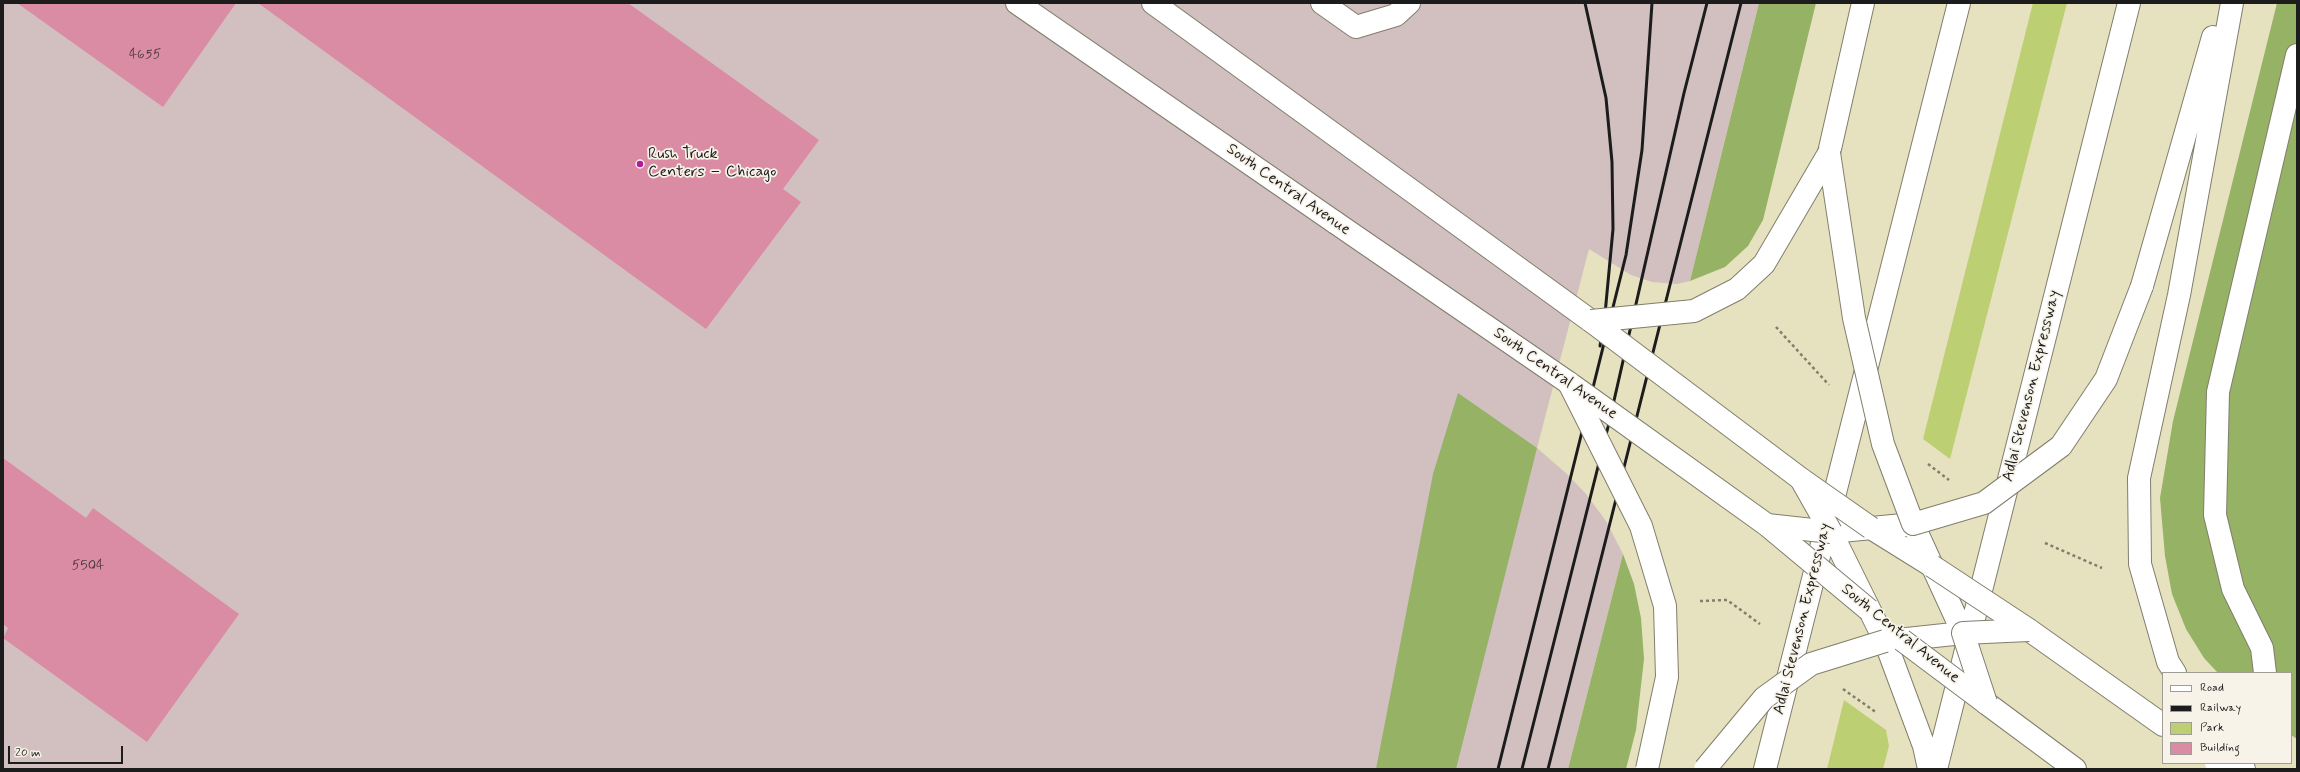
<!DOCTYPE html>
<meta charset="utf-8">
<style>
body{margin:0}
#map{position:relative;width:2300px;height:772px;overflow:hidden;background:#e6e1be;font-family:Mynerve,sans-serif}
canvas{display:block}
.frame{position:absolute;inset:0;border:4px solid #1c1c1c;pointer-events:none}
.legend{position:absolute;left:2162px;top:672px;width:130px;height:92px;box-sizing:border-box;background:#f7f3e8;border:1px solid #9f9d96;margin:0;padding:5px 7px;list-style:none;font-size:12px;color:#1c1c1c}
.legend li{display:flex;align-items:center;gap:8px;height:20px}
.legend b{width:20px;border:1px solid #9f9d96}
.scale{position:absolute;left:8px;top:746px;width:115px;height:18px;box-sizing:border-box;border:2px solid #1c1c1c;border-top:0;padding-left:5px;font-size:12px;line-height:14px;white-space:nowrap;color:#1c1c1c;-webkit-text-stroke:3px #f7f3e8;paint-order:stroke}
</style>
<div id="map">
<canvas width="2300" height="772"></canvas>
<div class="frame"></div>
<ul class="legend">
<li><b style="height:5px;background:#fff"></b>Road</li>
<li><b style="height:5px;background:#1c1c1c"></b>Railway</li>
<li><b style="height:11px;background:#bcd073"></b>Park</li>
<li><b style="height:11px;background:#db8ca5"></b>Building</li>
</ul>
<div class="scale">20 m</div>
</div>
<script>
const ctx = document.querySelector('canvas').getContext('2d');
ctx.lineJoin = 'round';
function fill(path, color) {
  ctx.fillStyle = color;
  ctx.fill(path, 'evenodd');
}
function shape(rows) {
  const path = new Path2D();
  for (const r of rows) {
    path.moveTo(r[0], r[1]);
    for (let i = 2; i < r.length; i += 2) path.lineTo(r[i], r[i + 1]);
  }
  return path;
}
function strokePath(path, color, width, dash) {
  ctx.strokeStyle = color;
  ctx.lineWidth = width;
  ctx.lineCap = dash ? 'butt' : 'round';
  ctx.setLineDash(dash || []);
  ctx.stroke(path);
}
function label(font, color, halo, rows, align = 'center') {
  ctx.font = font + ' Mynerve,sans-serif';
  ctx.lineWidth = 3.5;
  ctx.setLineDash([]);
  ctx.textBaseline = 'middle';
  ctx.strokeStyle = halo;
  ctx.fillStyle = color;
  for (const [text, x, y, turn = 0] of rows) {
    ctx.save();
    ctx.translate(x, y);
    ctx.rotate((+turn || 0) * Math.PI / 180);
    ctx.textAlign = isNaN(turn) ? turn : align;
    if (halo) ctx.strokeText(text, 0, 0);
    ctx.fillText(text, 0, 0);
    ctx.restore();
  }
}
fill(shape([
 [3,3,1759,3,1690,281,1677,284,1652,282,1631,275,1589,249,1537,448,1567,474,1586,494,1606,521,1623,554,1568,769,3,769]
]), '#d2bfc0');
fill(shape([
 [2033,3,2067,3,1950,459,1923,439],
 [1844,700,1886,730,1889,746,1883,769,1827,769]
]), '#bcd073');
fill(shape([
 [1759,3,1816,3,1763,220,1748,246,1725,267,1690,281],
 [2277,3,2297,3,2297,739,2291,735,2291,673,2218,673,2204,658,2186,629,2172,594,2165,556,2160,498,2173,421],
 [1458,393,1537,448,1456,769,1376,769,1433,474],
 [1623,554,1634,584,1641,618,1644,659,1636,730,1626,769,1568,769]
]), '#95b265');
fill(shape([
 [17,3,236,3,163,107],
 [258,3,628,3,819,140,783,189,801,202,706,329],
 [3,458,86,518,93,508,239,614,147,742,3,638,8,628,3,624]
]), '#db8ca5');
const minor = shape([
 [1322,3,1356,27,1396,15,1409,3],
 [2265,673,2262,648,2233,589,2215,515,2218,392,2297,55]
]);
const major = shape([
 [1017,3,1336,223],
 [1153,3,1591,321],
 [1871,528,1932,566],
 [2029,630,2163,725],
 [1986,703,2075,769]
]);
const highway = shape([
 [1829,153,1863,3],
 [2142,286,2213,37],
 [1888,641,1963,633,1913,524,1831,532,1885,641,1924,746,1929,769],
 [2175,673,2168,662,2140,564,2139,478,2179,295,2232,3],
 [2240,763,2244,769],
 [1765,769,1959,3],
 [1936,769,2129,3]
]);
strokePath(minor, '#817e6d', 24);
strokePath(major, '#817e6d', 24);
strokePath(highway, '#817e6d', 24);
strokePath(shape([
 [1776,327,1829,385],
 [1928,464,1949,480],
 [2045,543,2102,568],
 [1700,601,1727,600,1760,624],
 [1843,689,1877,713]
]), '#817e6d', 2.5, [3, 3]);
strokePath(minor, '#fff', 22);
strokePath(major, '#fff', 22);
strokePath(highway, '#fff', 22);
strokePath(shape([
 [1585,3,1606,98,1612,162,1613,229,1605,314,1600,346],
 [1498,769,1626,255,1642,150,1652,3],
 [1522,769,1608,427,1684,93,1707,3],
 [1548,769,1741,3]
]), '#1c1c1c', 3);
const majorBridge = shape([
 [1336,223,1569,383,1767,525,1869,610],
 [1591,321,1801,479,1871,528],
 [1932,566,2029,630],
 [1902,640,1986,703],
 [2216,763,2225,769]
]);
const highwayBridge = shape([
 [1829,153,1854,318,1883,444,1913,524,1984,503,2061,446,2106,379,2142,286],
 [1591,321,1694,311,1737,289,1764,264,1829,153],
 [1569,383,1641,526,1665,606,1667,677,1647,769],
 [1801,479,1831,532],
 [1767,525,1831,532],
 [1986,703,1963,633,2029,630],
 [1705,769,1764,698,1811,664,1885,641]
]);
strokePath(majorBridge, '#817e6d', 24, []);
strokePath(highwayBridge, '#817e6d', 24, []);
strokePath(majorBridge, '#fff', 22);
strokePath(highwayBridge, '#fff', 22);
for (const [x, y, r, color] of [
 [640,164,4,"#b5179e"]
]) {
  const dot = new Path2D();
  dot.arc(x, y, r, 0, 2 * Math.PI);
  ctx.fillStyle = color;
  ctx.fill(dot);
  strokePath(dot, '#f7f3e8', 1.5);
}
label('14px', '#4c383e', null, [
 ["4655",145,55],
 ["5504",88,566]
]);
label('16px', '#1c1c1c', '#f7f3e8', [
 ["Rush Truck",648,155],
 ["Centers – Chicago",648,173]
], 'left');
label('16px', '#1c1c1c', '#f7f3e8', [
 ["South Central Avenue",1288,190,35],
 ["South Central Avenue",1555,374,35],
 ["Adlai Stevenson Expressway",2032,386,-76],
 ["Adlai Stevenson Expressway",1803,619,-76],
 ["South Central Avenue",1900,634,39]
]);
</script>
